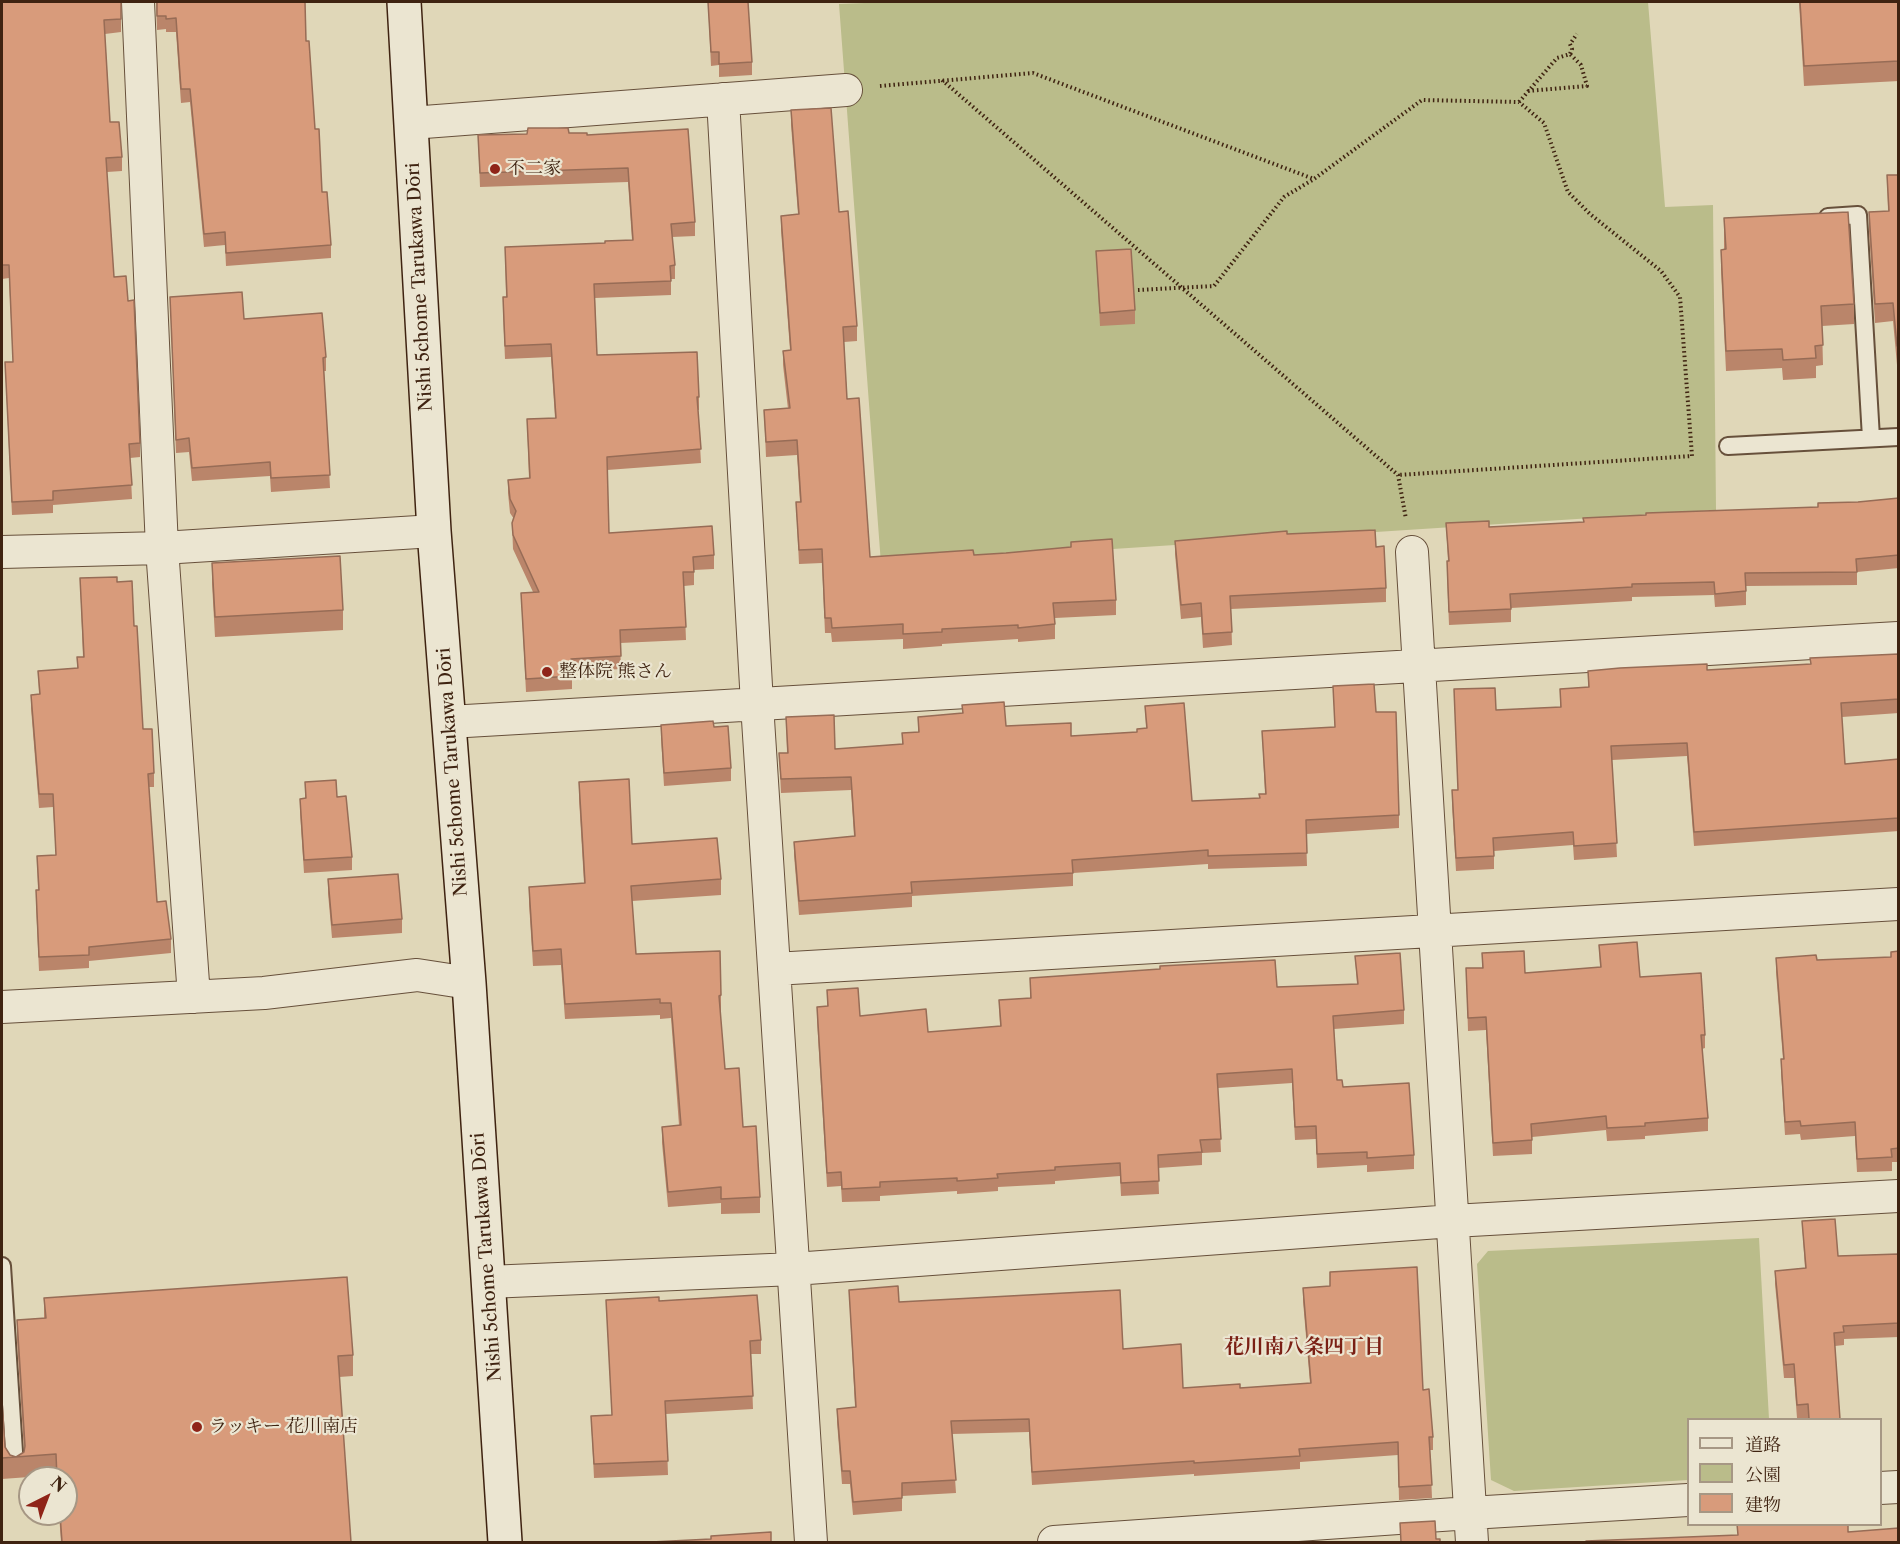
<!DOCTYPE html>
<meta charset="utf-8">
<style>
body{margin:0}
#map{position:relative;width:1900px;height:1544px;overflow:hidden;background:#e0d7b8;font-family:"Libre Caslon Text","Noto Serif JP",serif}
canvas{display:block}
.frame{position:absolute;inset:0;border:3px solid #3f2311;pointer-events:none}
.legend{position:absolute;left:1687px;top:1418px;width:195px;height:108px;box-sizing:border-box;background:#ebe5d1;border:2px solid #a69784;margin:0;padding:8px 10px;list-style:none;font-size:18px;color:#3f2311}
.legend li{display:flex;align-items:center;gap:12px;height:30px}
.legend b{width:30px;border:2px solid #a69784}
.north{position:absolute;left:18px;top:1466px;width:60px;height:60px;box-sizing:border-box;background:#ebe5d1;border:2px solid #a69784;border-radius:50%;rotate:42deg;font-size:16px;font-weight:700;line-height:24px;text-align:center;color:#3f2311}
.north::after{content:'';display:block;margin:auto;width:21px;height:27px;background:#8f2418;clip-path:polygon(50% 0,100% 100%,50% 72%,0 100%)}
</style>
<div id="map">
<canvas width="1900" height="1544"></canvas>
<div class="frame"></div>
<ul class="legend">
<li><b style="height:8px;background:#ebe5d1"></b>道路</li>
<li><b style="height:16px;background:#babc8a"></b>公園</li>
<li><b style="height:16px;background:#d89b7b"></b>建物</li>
</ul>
<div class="north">N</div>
</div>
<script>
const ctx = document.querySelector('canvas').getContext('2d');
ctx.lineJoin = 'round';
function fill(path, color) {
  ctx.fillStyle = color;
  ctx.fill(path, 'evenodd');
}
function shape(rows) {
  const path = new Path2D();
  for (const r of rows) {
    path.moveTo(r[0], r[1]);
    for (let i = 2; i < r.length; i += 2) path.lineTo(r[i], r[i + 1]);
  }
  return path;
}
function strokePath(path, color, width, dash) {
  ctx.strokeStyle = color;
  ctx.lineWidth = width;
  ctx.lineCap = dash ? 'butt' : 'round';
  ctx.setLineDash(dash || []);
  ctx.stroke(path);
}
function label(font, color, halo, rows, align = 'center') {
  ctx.font = font + ' "Libre Caslon Text","Noto Serif JP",serif';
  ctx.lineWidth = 4.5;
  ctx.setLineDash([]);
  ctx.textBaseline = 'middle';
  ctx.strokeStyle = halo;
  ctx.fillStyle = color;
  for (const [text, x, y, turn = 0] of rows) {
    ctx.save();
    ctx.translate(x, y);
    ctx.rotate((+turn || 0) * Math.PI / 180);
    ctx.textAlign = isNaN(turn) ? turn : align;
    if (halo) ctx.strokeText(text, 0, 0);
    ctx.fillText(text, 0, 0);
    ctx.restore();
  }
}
fill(shape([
 [890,2,1648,2,1665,207,1713,205,1716,510,881,564,839,4],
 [1759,1238,1769,1419,1688,1420,1688,1480,1514,1491,1491,1480,1477,1264,1488,1251]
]), '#babc8a');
const service = shape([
 [1828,217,1858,215,1871,438],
 [1728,446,1898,437],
 [2,1266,15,1467]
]);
const minor = shape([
 [138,2,162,548,194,997],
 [723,99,757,704,811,1542],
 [411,123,846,90],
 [2,552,162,548,434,531],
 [1412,552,1472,1542],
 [449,722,1898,638],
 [774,969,1898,904],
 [2,1007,264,993,417,975,469,983],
 [488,1282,794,1269,1453,1221,1898,1196],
 [1880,1488,1898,1487],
 [1054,1542,1470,1513,1688,1500]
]);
const secondary = shape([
 [404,2,434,531,469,983,505,1542]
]);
strokePath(service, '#67503b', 20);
strokePath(minor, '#67503b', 34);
strokePath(secondary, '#3f2311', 36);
strokePath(shape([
 [942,80,1398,475,1406,519],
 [880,86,1033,73,1314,179],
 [1528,91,1587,86,1581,65,1570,54],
 [1519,102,1557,58,1570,54,1572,49,1570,44,1577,34],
 [1138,290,1214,286,1284,197,1314,179,1422,100,1519,102,1544,123,1568,192,1590,214,1661,271,1680,297,1692,456,1398,475]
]), '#3f2311', 4, [1.5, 3]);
strokePath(service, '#ebe5d1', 16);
strokePath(minor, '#ebe5d1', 32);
strokePath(secondary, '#ebe5d1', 33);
fill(shape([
 [2,2,121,19,121,32,105,34,110,122,122,157,122,171,107,172,114,277,128,301,140,443,140,457,130,458,132,499,53,505,53,513,12,515,5,362,13,362,9,278,2,279],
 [156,2,305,2,306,41,315,129,322,192,331,245,331,258,226,266,225,245,204,247,190,102,181,103,176,32,166,32,166,29,157,30],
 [708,2,752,62,752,75,719,77,719,65,711,66],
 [1799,2,1899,2,1899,81,1804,86],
 [791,110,839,212,857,326,857,341,844,342,847,399,870,557,974,555,1116,600,1116,615,1055,618,1055,639,1018,642,1018,639,942,644,942,646,903,649,903,639,832,642,831,633,825,633,822,563,799,564,796,502,800,502,797,455,766,457,764,410,788,409,783,365,783,351,790,350,781,230,781,216,798,214,791,125],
 [569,133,587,135,695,222,695,236,672,237,675,265,675,279,671,279,671,295,595,298,597,355,699,397,699,410,698,410,701,463,607,470,609,533,714,555,714,569,694,570,694,585,684,586,686,640,620,643,621,669,572,672,572,689,526,692,521,593,533,592,513,549,512,523,514,519,510,513,508,493,508,480,529,479,527,419,555,418,551,357,505,359,503,311,503,297,506,297,505,247,605,243,632,240,628,182,480,187,478,135],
 [1887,175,1899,175,1899,364,1897,365,1893,321,1875,323,1869,231,1869,212,1888,211],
 [1724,218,1854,304,1854,324,1822,326,1823,365,1816,366,1816,378,1783,380,1782,368,1726,371,1721,270,1721,250,1724,250],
 [1096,251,1135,310,1135,324,1100,326],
 [170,297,244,319,326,357,326,371,324,371,330,488,271,492,270,476,192,481,189,452,176,453],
 [1899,498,1899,568,1857,572,1857,585,1746,586,1746,605,1715,607,1714,595,1632,597,1632,601,1511,608,1511,622,1449,625,1447,575,1447,561,1448,561,1446,523,1489,527,1583,522,1818,507,1858,502],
 [1287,534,1376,547,1386,588,1386,602,1231,609,1232,645,1203,648,1201,617,1181,619,1175,554,1175,541],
 [212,563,343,610,343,630,215,637,212,583],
 [80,578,117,582,134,626,143,729,154,773,154,787,149,787,157,902,171,939,171,953,89,961,89,968,39,971,36,904,36,890,38,890,37,856,56,855,53,807,39,808,31,708,31,695,39,694,38,671,77,668,77,657,83,657],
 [1899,654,1899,713,1842,717,1845,764,1899,759,1899,831,1694,846,1687,756,1612,760,1617,857,1574,860,1573,845,1494,851,1494,869,1456,871,1452,804,1452,790,1458,790,1454,689,1496,710,1560,707,1560,689,1588,687,1588,671,1707,670,1810,664],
 [1333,686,1376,712,1399,815,1399,828,1306,834,1307,866,1208,869,1208,864,1073,873,1073,886,912,896,912,907,799,915,794,855,794,842,854,836,851,790,781,793,779,753,787,753,786,717,835,749,902,744,902,733,918,732,918,717,962,714,962,705,1006,726,1071,736,1137,732,1146,728,1145,706,1192,801,1260,798,1265,794,1262,731,1335,727],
 [661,725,714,727,731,768,731,781,664,786,661,738],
 [305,782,337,797,352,857,352,870,304,873,300,812,300,799,305,798],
 [579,782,632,844,721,879,721,895,632,901,636,954,721,995,721,1011,720,1011,725,1069,743,1127,760,1197,760,1213,721,1214,721,1203,668,1207,662,1143,662,1127,679,1125,671,1018,660,1019,660,1015,565,1019,561,965,533,966,529,903,529,887,584,883,579,798],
 [328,879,402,919,402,933,332,938,328,893],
 [1599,945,1640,977,1705,1035,1705,1048,1702,1049,1708,1118,1708,1131,1645,1136,1645,1139,1607,1141,1606,1130,1532,1137,1532,1154,1493,1156,1486,1030,1468,1031,1466,968,1482,968,1482,953,1525,973,1600,967],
 [1899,951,1899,1162,1892,1162,1892,1171,1857,1172,1855,1136,1801,1140,1800,1134,1785,1135,1781,1072,1781,1059,1783,1059,1776,972,1776,958,1817,960,1891,957],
 [1355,956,1404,1010,1404,1024,1334,1029,1337,1080,1414,1155,1414,1169,1367,1172,1367,1165,1317,1168,1316,1139,1295,1140,1292,1083,1218,1088,1221,1152,1202,1153,1202,1165,1158,1168,1159,1194,1121,1196,1120,1176,1055,1181,1055,1184,998,1187,998,1191,957,1194,957,1191,880,1196,880,1201,842,1202,841,1186,827,1187,817,1020,817,1007,827,1006,827,990,860,1016,928,1032,1000,1026,999,1000,1030,998,1030,978,1277,987,1357,984],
 [1802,1221,1838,1256,1899,1254,1899,1337,1844,1339,1844,1345,1835,1346,1840,1419,1808,1419,1808,1418,1797,1418,1794,1378,1784,1378,1775,1284,1775,1271,1805,1268],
 [1330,1272,1423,1390,1433,1437,1433,1450,1430,1450,1432,1498,1399,1500,1398,1455,1300,1462,1300,1469,1194,1476,1194,1474,1032,1485,1029,1432,952,1434,956,1493,902,1496,902,1511,853,1515,850,1484,842,1484,837,1422,837,1409,855,1407,849,1290,899,1302,1123,1349,1183,1388,1240,1388,1310,1383,1303,1301,1303,1288,1330,1286],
 [44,1298,353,1355,353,1376,339,1377,351,1542,61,1542,59,1514,66,1514,66,1478,56,1478,56,1475,2,1479,2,1400,5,1447,10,1455,16,1457,24,1452,24,1450,17,1341,17,1320,44,1318],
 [606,1300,659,1301,761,1340,761,1354,751,1354,753,1409,666,1414,668,1475,594,1478,591,1416,612,1415]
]), '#ba856a');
const building = shape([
 [2,2,121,2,121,19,104,20,110,122,119,122,122,157,106,158,114,277,126,276,128,301,134,300,140,443,129,444,132,485,53,491,53,500,12,502,5,362,13,362,9,265,2,265,2,2],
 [157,2,305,2,306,41,309,41,315,129,319,129,322,192,327,192,331,245,226,253,225,232,204,234,190,89,181,89,176,18,166,19,166,16,157,16,157,2],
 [708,2,748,2,752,62,719,64,719,52,711,52,708,2],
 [1800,2,1899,2,1899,61,1804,66,1800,2],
 [831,108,839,212,848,211,857,326,843,327,847,399,859,398,870,557,973,550,974,555,1006,553,1071,547,1071,542,1112,539,1116,600,1053,603,1055,624,1018,628,1018,625,942,629,942,632,903,634,903,624,832,628,831,618,825,618,822,549,799,550,796,502,801,502,797,440,766,442,764,410,790,408,783,351,791,350,781,216,799,214,791,110,831,108],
 [528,128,568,128,569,133,587,133,587,135,688,129,695,222,671,224,675,265,670,266,671,281,594,284,597,355,697,352,699,397,697,397,701,449,607,457,609,533,712,526,714,555,693,557,694,572,683,572,686,627,620,630,621,656,571,659,572,676,526,679,521,593,539,592,513,535,512,523,516,511,510,499,508,480,530,478,527,419,556,418,551,344,505,346,503,297,507,297,505,247,605,243,605,241,633,240,628,168,480,173,478,135,527,134,528,128],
 [1887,175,1899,175,1899,346,1897,346,1893,303,1875,304,1869,212,1889,211,1887,175],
 [1848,212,1854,304,1821,306,1823,345,1815,346,1816,358,1783,360,1782,349,1726,351,1721,250,1726,249,1724,218,1848,212],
 [1131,249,1135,310,1100,313,1096,251,1131,249],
 [242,292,244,319,322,313,326,357,323,358,330,475,271,478,270,462,192,468,189,438,176,440,170,297,242,292],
 [1899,498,1899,555,1856,559,1857,572,1745,573,1746,591,1715,594,1714,582,1632,584,1632,587,1510,594,1511,609,1449,612,1447,561,1449,561,1446,523,1489,521,1489,527,1584,522,1583,518,1646,515,1646,513,1818,507,1818,503,1858,502,1899,498],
 [1375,530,1376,547,1384,546,1386,588,1230,596,1232,632,1203,634,1201,603,1181,605,1175,541,1287,531,1287,534,1375,530],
 [340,556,343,610,215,617,212,563,340,556],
 [117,577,117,582,132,581,134,626,137,626,143,729,152,729,154,773,148,774,157,902,166,901,171,939,89,947,89,955,39,957,36,890,39,890,37,856,56,855,53,794,39,794,31,695,40,694,38,671,78,668,77,657,84,657,80,578,117,577],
 [1899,654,1899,699,1841,703,1845,764,1899,759,1899,818,1694,832,1687,743,1611,746,1617,843,1574,846,1573,832,1493,838,1494,856,1456,858,1452,790,1458,790,1454,689,1495,688,1496,710,1561,707,1560,689,1589,687,1588,671,1620,668,1707,664,1707,670,1811,664,1810,658,1899,654],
 [1374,684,1376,712,1396,712,1399,815,1306,820,1307,853,1208,856,1208,850,1072,860,1073,873,911,882,912,893,799,901,794,842,855,836,851,777,781,779,779,753,788,753,786,717,834,715,835,749,903,744,902,733,919,732,918,717,963,713,962,705,1004,702,1006,726,1071,723,1071,736,1137,732,1137,729,1147,728,1145,706,1184,703,1192,801,1260,798,1259,794,1266,794,1262,731,1335,727,1333,686,1374,684],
 [713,721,714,727,728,726,731,768,664,773,661,725,713,721],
 [629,779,632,844,717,838,721,879,631,886,636,954,720,951,721,995,719,996,725,1069,739,1068,743,1127,756,1126,760,1197,721,1199,721,1187,668,1192,662,1127,681,1125,671,1003,660,1003,660,999,565,1004,561,949,533,951,529,887,585,883,579,782,629,779],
 [336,780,337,797,346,796,352,857,304,860,300,799,306,798,305,782,336,780],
 [398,874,402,919,332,925,328,879,398,874],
 [1637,942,1640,977,1701,973,1705,1035,1701,1035,1708,1118,1645,1123,1645,1126,1607,1128,1606,1116,1531,1124,1532,1140,1493,1143,1486,1017,1468,1018,1466,968,1483,968,1482,953,1524,951,1525,973,1601,967,1599,945,1637,942],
 [1899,951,1899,1148,1891,1149,1892,1157,1857,1159,1855,1122,1801,1126,1800,1121,1785,1122,1781,1059,1784,1059,1776,958,1816,955,1817,960,1891,957,1891,952,1899,951],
 [1400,953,1404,1010,1333,1016,1337,1080,1342,1080,1343,1087,1409,1083,1414,1155,1367,1158,1367,1152,1317,1154,1316,1126,1295,1127,1292,1069,1217,1074,1221,1139,1200,1140,1202,1152,1158,1155,1159,1181,1121,1183,1120,1163,1055,1167,1055,1170,997,1174,998,1178,957,1181,957,1178,880,1182,880,1187,842,1189,841,1172,827,1173,817,1007,828,1006,827,990,858,988,860,1016,926,1009,928,1032,1001,1026,999,1000,1031,998,1030,978,1160,969,1160,966,1275,960,1277,987,1358,984,1355,956,1400,953],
 [1835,1219,1838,1256,1899,1254,1899,1323,1843,1326,1844,1332,1834,1333,1840,1419,1809,1419,1808,1404,1797,1405,1794,1364,1784,1365,1775,1271,1806,1268,1802,1221,1835,1219],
 [1417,1267,1423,1390,1429,1389,1433,1437,1429,1437,1432,1485,1399,1487,1398,1442,1299,1449,1300,1456,1194,1463,1194,1461,1032,1472,1029,1419,951,1421,956,1480,902,1483,902,1498,853,1502,850,1471,842,1471,837,1409,856,1407,849,1290,898,1286,899,1302,1120,1290,1123,1349,1181,1344,1183,1388,1240,1384,1240,1388,1311,1383,1303,1288,1330,1286,1330,1272,1417,1267],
 [347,1277,353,1355,338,1356,351,1542,62,1542,60,1514,66,1514,66,1478,57,1478,56,1454,2,1458,2,1400,5,1447,10,1455,16,1457,24,1452,25,1446,17,1320,46,1318,44,1298,347,1277],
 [757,1295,761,1340,750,1341,753,1396,665,1401,668,1461,594,1464,591,1416,612,1415,606,1300,659,1297,659,1301,757,1295],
 [1435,1521,1436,1539,1440,1539,1440,1542,1396,1542,1401,1542,1400,1523,1435,1521],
 [1737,1524,1848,1524,1848,1532,1899,1528,1899,1542,1586,1542,1586,1541,1738,1535,1737,1524],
 [771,1532,771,1542,651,1542,711,1539,711,1536,771,1532]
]);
fill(building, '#d89b7b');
strokePath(building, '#976c56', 1.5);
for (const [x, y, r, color] of [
 [495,169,6,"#8f2418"],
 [547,672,6,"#8f2418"],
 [197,1427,6,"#8f2418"]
]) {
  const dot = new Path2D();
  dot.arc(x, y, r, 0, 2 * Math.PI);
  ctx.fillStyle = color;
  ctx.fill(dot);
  strokePath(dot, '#ebe5d1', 2);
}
label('18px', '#3f2311', '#ebe5d1', [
 ["不二家",507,169],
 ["整体院 熊さん",559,672],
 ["ラッキー 花川南店",209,1427]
], 'left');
label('18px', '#3f2311', '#ebe5d1', [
 ["Nishi 5chome Tarukawa Dōri",420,287,-93],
 ["Nishi 5chome Tarukawa Dōri",453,772,-94],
 ["Nishi 5chome Tarukawa Dōri",487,1257,-94]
]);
label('bold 20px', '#7a1f14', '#ebe5d1', [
 ["花川南八条四丁目",1304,1347]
]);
</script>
